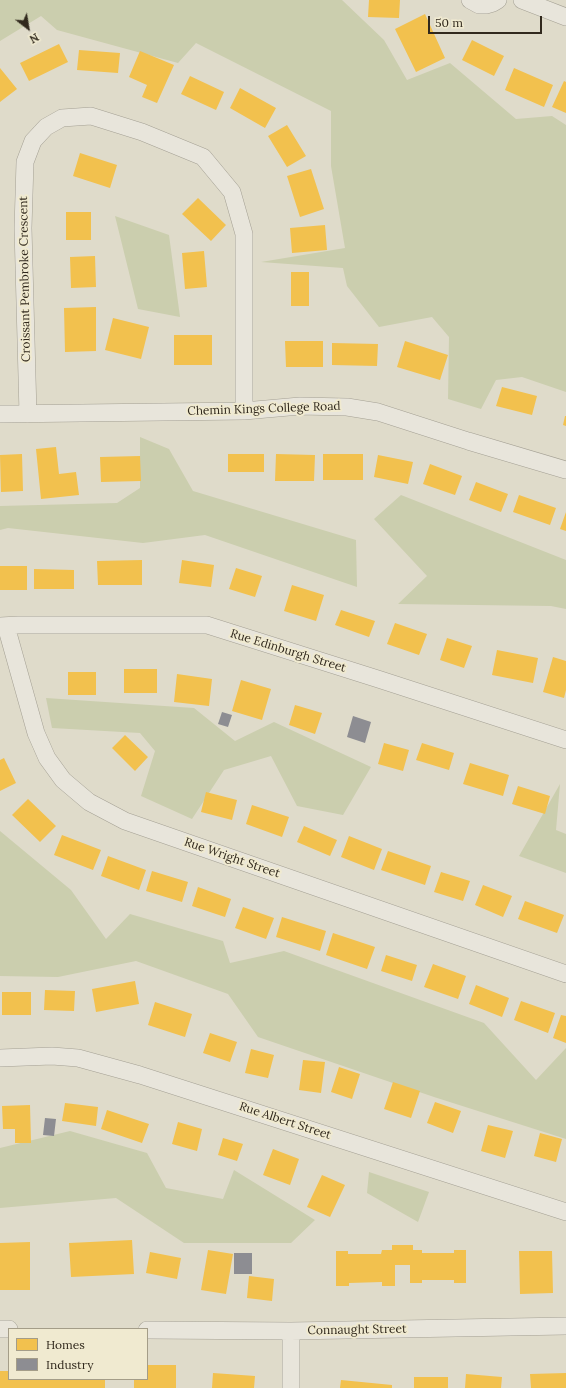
<!DOCTYPE html>
<style>
body{margin:0}
#map{position:relative;width:566px;height:1388px;overflow:hidden;background:#dfdbca;font-family:Lora,serif}
canvas{display:block}
.legend{position:absolute;left:8px;top:1328px;width:140px;height:52px;box-sizing:border-box;background:#f0ead0;border:1px solid #a49d88;margin:0;padding:5px 7px;list-style:none;font-size:12px;color:#31291d}
.legend li{display:flex;align-items:center;gap:8px;height:20px}
.legend b{width:20px;border:1px solid #a49d88}
.north{position:absolute;left:8px;top:8px;width:40px;height:40px;-webkit-text-stroke:3px #f0ead0;paint-order:stroke;rotate:149deg;font-size:11px;font-weight:700;line-height:16px;text-align:center;color:#31291d}
.north::after{content:'';display:block;margin:auto;width:14px;height:18px;background:#31291d;clip-path:polygon(50% 0,100% 100%,50% 72%,0 100%)}
.scale{position:absolute;left:428px;top:16px;width:114px;height:18px;box-sizing:border-box;border:2px solid #31291d;border-top:0;padding-left:5px;font-size:12px;line-height:14px;white-space:nowrap;color:#31291d;-webkit-text-stroke:3px #f0ead0;paint-order:stroke}
</style>
<div id="map">
<canvas width="566" height="1388"></canvas>
<ul class="legend">
<li><b style="height:11px;background:#f2c14e"></b>Homes</li>
<li><b style="height:11px;background:#8d8d92"></b>Industry</li>
</ul>
<div class="north">N</div>
<div class="scale">50 m</div>
</div>
<script>
const ctx = document.querySelector('canvas').getContext('2d');
ctx.lineJoin = 'round';
function fill(path, color) {
  ctx.fillStyle = color;
  ctx.fill(path, 'evenodd');
}
function shape(rows) {
  const path = new Path2D();
  for (const r of rows) {
    path.moveTo(r[0], r[1]);
    for (let i = 2; i < r.length; i += 2) path.lineTo(r[i], r[i + 1]);
  }
  return path;
}
function strokePath(path, color, width, dash) {
  ctx.strokeStyle = color;
  ctx.lineWidth = width;
  ctx.lineCap = dash ? 'butt' : 'round';
  ctx.setLineDash(dash || []);
  ctx.stroke(path);
}
function label(font, color, halo, rows, align = 'center') {
  ctx.font = font + ' Lora,serif';
  ctx.lineWidth = 4;
  ctx.setLineDash([]);
  ctx.textBaseline = 'middle';
  ctx.strokeStyle = halo;
  ctx.fillStyle = color;
  for (const [text, x, y, turn = 0] of rows) {
    ctx.save();
    ctx.translate(x, y);
    ctx.rotate((+turn || 0) * Math.PI / 180);
    ctx.textAlign = isNaN(turn) ? turn : align;
    if (halo) ctx.strokeText(text, 0, 0);
    ctx.fillText(text, 0, 0);
    ctx.restore();
  }
}
fill(shape([
 [0,0,342,0,384,40,407,80,450,63,516,119,552,116,566,125,566,392,522,377,496,380,481,409,448,399,449,337,432,317,379,327,347,286,343,268,261,262,345,248,331,166,331,111,196,43,178,63,57,30,41,16,0,41],
 [115,216,169,235,180,317,138,309],
 [140,437,169,449,193,491,356,540,357,587,205,535,143,543,8,528,0,530,0,506,117,503,140,488],
 [401,495,566,560,566,609,551,606,398,604,427,576,374,519],
 [46,698,194,708,235,741,274,722,371,767,343,815,297,806,271,756,224,770,192,819,141,796,155,751,140,733,52,728],
 [560,784,556,830,566,834,566,873,519,856],
 [0,831,71,890,106,939,130,914,223,941,230,963,284,951,484,1023,536,1080,566,1048,566,1139,434,1097,258,1037,228,994,136,961,58,977,0,976],
 [70,1131,147,1153,166,1188,223,1199,234,1170,315,1220,291,1243,184,1243,116,1198,0,1208,0,1148],
 [369,1172,429,1192,418,1222,367,1193]
]), '#cbceae');
fill(shape([
 [369,0,400,0,399,18,368,17],
 [425,14,445,58,416,72,395,29],
 [472,40,504,56,494,76,462,60],
 [59,44,68,62,29,81,20,63],
 [79,50,120,53,118,73,77,70],
 [140,51,174,65,157,103,142,97,147,85,129,77],
 [0,68,17,89,0,102],
 [514,68,553,85,544,107,505,90],
 [190,76,224,92,216,110,181,94],
 [564,81,566,82,566,113,552,107],
 [240,88,276,108,265,128,230,108],
 [287,125,306,156,287,167,268,136],
 [80,153,117,165,110,188,73,176],
 [311,169,324,209,300,217,287,176],
 [198,198,226,225,211,241,182,214],
 [66,212,91,212,91,240,66,240],
 [325,225,327,250,292,253,290,228],
 [204,251,207,287,185,289,182,253],
 [95,256,96,287,71,288,70,257],
 [291,272,309,272,309,306,291,306],
 [96,307,96,351,65,352,64,308],
 [113,318,149,327,141,359,105,350],
 [174,335,212,335,212,365,174,365],
 [285,341,323,341,323,367,286,367],
 [405,341,448,355,440,380,397,367],
 [332,343,378,344,377,366,332,365],
 [502,387,537,396,532,415,496,406],
 [565,416,566,416,566,426,563,425],
 [56,447,59,474,76,472,79,495,41,499,36,449],
 [22,454,23,491,1,492,0,455],
 [228,454,264,454,264,472,228,472],
 [276,454,315,455,314,481,275,481],
 [323,454,363,454,363,480,323,480],
 [378,455,413,462,408,484,374,477],
 [140,456,141,481,101,482,100,457],
 [430,464,462,476,455,495,423,484],
 [476,482,508,494,501,512,469,500],
 [519,495,556,508,550,525,513,512],
 [566,512,566,531,560,529],
 [142,560,142,585,98,585,97,561],
 [182,560,214,565,211,587,179,583],
 [0,566,27,566,27,590,0,590],
 [236,568,262,576,255,597,229,589],
 [34,569,74,570,74,589,34,589],
 [292,585,324,595,316,621,284,611],
 [341,610,375,621,369,637,335,625],
 [395,623,427,634,419,655,387,644],
 [447,638,472,646,464,668,440,660],
 [497,650,538,658,533,683,492,675],
 [553,657,566,661,566,690,564,698,543,692],
 [124,669,157,669,157,693,124,693],
 [68,672,96,672,96,695,68,695],
 [177,674,212,679,209,706,174,702],
 [241,680,271,689,262,720,232,711],
 [295,705,322,713,315,734,289,725],
 [125,735,148,757,135,771,112,748],
 [384,743,409,750,403,771,378,764],
 [422,743,454,753,449,770,416,760],
 [4,758,16,783,0,791,0,760],
 [470,763,509,775,503,796,463,784],
 [518,786,550,796,545,814,512,804],
 [206,792,237,800,232,820,201,812],
 [28,799,56,826,40,842,12,815],
 [252,805,289,817,282,837,246,824],
 [304,826,337,840,330,856,297,842],
 [62,835,101,850,93,870,54,855],
 [349,836,382,849,374,870,341,857],
 [388,851,431,866,425,885,381,870],
 [108,856,146,870,139,890,101,876],
 [152,871,188,882,182,902,146,891],
 [441,872,470,881,463,901,434,892],
 [483,885,512,896,503,917,475,905],
 [198,887,231,899,225,917,192,906],
 [525,901,564,915,557,933,518,919],
 [243,907,274,918,266,939,235,928],
 [282,917,326,931,320,951,276,937],
 [333,933,375,947,367,969,326,955],
 [386,955,417,965,412,981,381,971],
 [433,964,466,976,458,999,424,987],
 [135,981,139,1004,96,1012,92,989],
 [476,985,509,998,502,1017,469,1004],
 [45,990,75,991,74,1011,44,1010],
 [2,992,31,992,31,1015,2,1015],
 [521,1001,555,1013,548,1033,514,1020],
 [155,1002,192,1014,185,1037,148,1025],
 [561,1015,566,1016,566,1043,553,1038],
 [210,1033,237,1042,230,1062,203,1053],
 [251,1049,274,1055,268,1078,245,1073],
 [303,1060,325,1062,321,1093,299,1090],
 [339,1067,360,1074,352,1099,331,1092],
 [393,1082,420,1091,411,1118,384,1109],
 [435,1102,461,1111,453,1133,427,1123],
 [65,1103,98,1107,96,1126,62,1121],
 [30,1105,31,1143,15,1143,15,1129,3,1129,2,1106],
 [107,1110,149,1124,142,1143,101,1129],
 [178,1122,202,1129,197,1151,172,1144],
 [488,1125,513,1131,505,1158,481,1151],
 [540,1133,562,1139,556,1162,534,1156],
 [223,1138,243,1144,237,1161,218,1155],
 [273,1149,299,1159,290,1185,263,1175],
 [322,1175,345,1185,330,1217,307,1207],
 [132,1240,134,1274,71,1277,69,1243],
 [30,1242,30,1290,0,1290,0,1243],
 [392,1245,413,1245,413,1250,422,1250,422,1253,454,1253,454,1250,466,1250,466,1283,454,1283,454,1280,422,1280,422,1283,410,1283,410,1265,395,1265,395,1286,382,1286,382,1282,349,1283,349,1286,336,1286,336,1251,348,1251,348,1254,381,1254,382,1250,392,1250],
 [208,1250,233,1254,226,1294,201,1290],
 [519,1251,552,1251,553,1293,520,1294],
 [150,1252,181,1258,177,1279,146,1273],
 [249,1276,274,1279,272,1301,247,1298],
 [147,1365,176,1365,176,1388,134,1388,134,1379,147,1379],
 [0,1371,9,1371,9,1379,105,1379,105,1388,0,1388],
 [213,1373,255,1376,254,1388,212,1388],
 [566,1373,566,1388,531,1388,530,1374],
 [466,1374,502,1377,501,1388,465,1388],
 [414,1377,448,1377,448,1388,414,1388],
 [341,1380,392,1385,392,1388,340,1388]
]), '#f2c14e');
fill(shape([
 [222,712,232,715,228,727,218,724],
 [353,716,371,722,365,743,347,737],
 [45,1118,56,1119,54,1136,43,1135],
 [234,1253,252,1253,252,1274,234,1274]
]), '#8d8d92');
const minor = shape([
 [470,0,479,5,486,5,493,3,498,0],
 [522,0,566,17],
 [0,414,244,411,300,406,347,407,378,412,468,441,566,470],
 [28,414,23,228,25,162,33,141,46,127,62,118,91,116,142,132,203,157,232,192,244,234,244,411],
 [0,626,18,625,207,625,378,679,566,740],
 [6,626,36,733,47,758,63,780,89,802,125,821,566,974],
 [0,1058,52,1056,78,1058,140,1075,566,1212],
 [0,1329,9,1329],
 [147,1330,291,1331,566,1326],
 [291,1331,291,1388]
]);
strokePath(minor, '#a4a094', 18);
strokePath(minor, '#e8e5db', 17);
label('12px', '#31291d', '#f0ead0', [
 ["Croissant Pembroke Crescent",25,279,-91],
 ["Chemin Kings College Road",264,409,-2],
 ["Rue Edinburgh Street",288,651,17],
 ["Rue Wright Street",232,858,19],
 ["Rue Albert Street",285,1121,18],
 ["Connaught Street",357,1330,-1]
]);
</script>
